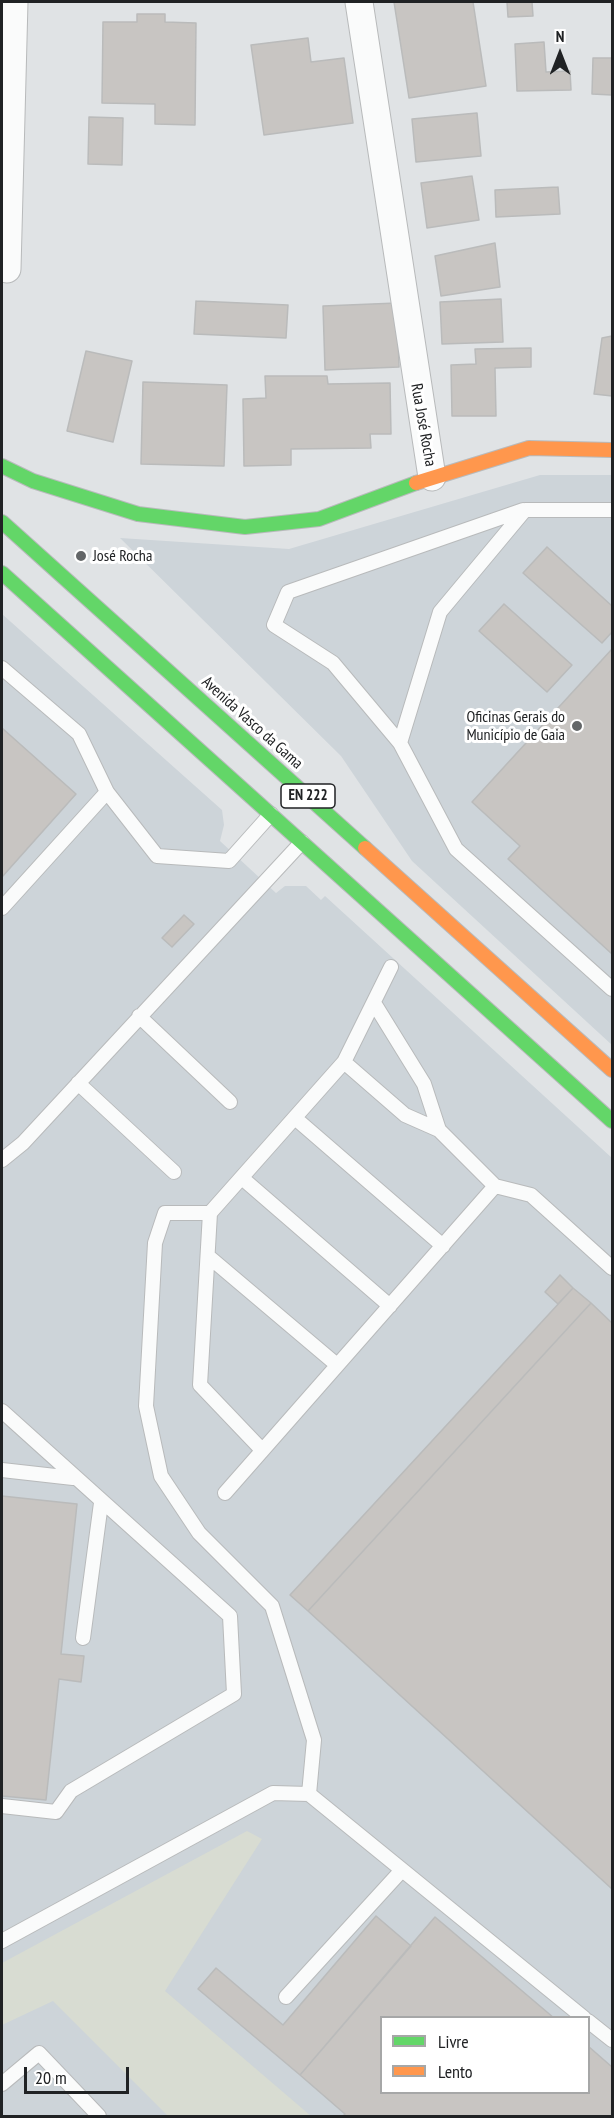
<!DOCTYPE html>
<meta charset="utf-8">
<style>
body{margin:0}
#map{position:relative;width:614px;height:2118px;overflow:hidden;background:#e0e3e5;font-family:"PT Sans Narrow",sans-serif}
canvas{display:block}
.frame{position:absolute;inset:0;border:3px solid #202224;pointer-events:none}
.legend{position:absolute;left:380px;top:2016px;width:210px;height:78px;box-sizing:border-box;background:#fff;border:2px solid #a6a7a7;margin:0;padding:8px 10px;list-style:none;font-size:18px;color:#202224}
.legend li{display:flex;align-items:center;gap:12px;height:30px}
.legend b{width:30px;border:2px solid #a6a7a7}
.north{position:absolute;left:530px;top:24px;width:60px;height:60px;-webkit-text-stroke:4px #fff;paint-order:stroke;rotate:0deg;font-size:16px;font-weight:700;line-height:24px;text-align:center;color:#202224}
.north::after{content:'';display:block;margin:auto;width:21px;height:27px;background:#202224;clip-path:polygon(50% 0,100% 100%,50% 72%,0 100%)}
.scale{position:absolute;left:24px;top:2067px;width:105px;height:27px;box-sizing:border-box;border:3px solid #202224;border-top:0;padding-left:8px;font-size:18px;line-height:21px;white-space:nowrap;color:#202224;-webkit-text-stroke:4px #fff;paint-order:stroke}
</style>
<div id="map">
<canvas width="614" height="2118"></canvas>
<div class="frame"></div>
<ul class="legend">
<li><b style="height:8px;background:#63d668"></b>Livre</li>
<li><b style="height:8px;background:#ff974d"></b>Lento</li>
</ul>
<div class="north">N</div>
<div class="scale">20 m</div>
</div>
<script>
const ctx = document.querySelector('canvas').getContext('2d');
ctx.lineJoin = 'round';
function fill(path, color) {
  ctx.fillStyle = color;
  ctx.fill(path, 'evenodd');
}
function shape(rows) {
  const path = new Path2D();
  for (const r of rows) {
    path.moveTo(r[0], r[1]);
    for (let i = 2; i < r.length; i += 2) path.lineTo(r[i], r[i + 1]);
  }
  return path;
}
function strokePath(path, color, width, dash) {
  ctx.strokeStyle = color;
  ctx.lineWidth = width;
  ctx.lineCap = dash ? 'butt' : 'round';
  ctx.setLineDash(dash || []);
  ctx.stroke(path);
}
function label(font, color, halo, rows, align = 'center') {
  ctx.font = font + ' "PT Sans Narrow",sans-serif';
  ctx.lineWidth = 6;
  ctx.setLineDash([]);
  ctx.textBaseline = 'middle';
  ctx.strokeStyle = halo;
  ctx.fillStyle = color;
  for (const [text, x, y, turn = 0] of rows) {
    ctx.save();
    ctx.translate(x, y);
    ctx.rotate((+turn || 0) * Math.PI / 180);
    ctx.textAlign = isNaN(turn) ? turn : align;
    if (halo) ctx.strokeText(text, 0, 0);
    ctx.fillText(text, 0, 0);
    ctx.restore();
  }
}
fill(shape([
 [540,475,612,475,612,1045,412,861,341,756,120,538,289,549],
 [2,614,222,810,224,825,220,841,276,893,285,886,306,886,321,900,325,896,612,1158,612,2116,2,2116],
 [382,2018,588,2018,588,2092,382,2092]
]), '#cdd4d9');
fill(shape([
 [247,1831,262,1839,165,1991,311,2116,168,2116,53,2001,2,2025,2,1963]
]), '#d8dcd2');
const building = shape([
 [394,2,473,2,486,86,409,98,394,2],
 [507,2,532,2,533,16,508,17,507,2],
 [137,14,165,14,165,22,196,23,195,125,155,124,155,104,102,103,103,22,137,22,137,14],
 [308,38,311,62,344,58,353,123,264,135,251,45,308,38],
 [544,42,546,72,570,71,571,90,517,91,515,44,544,42],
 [593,58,612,58,612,95,592,94,593,58],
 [477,113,481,156,416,162,412,119,477,113],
 [89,117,123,118,122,165,88,164,89,117],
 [472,176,479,220,427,228,421,183,472,176],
 [558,187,560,214,496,217,495,190,558,187],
 [495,243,500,287,441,296,435,256,495,243],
 [501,299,503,342,442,344,440,302,501,299],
 [196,301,288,305,286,338,194,334,196,301],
 [397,303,399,367,325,370,323,306,397,303],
 [612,336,612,396,594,394,602,338,612,336],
 [531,348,531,367,495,368,496,416,452,416,451,365,476,364,475,349,531,348],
 [86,351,132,361,113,442,67,431,86,351],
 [265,376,327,376,328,384,390,383,391,434,370,434,371,448,291,449,291,465,244,466,243,399,266,398,265,376],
 [143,382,227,385,224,466,141,464,143,382],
 [547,547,612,606,612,632,602,643,523,573,547,547],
 [504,604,572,665,547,692,479,631,504,604],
 [612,649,612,954,508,859,520,846,472,802,612,649],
 [2,728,76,794,2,877,2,728],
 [184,915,194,924,172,947,162,938,184,915],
 [560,1275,573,1288,558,1304,545,1292,560,1275],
 [573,1288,591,1303,308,1611,290,1595,573,1288],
 [591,1303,612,1323,612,1889,308,1611,591,1303],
 [2,1496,77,1504,61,1654,84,1656,81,1682,59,1679,46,1800,2,1796,2,1496],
 [376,1916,411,1946,300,2075,198,1989,216,1968,283,2025,376,1916],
 [435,1917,554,2018,382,2018,382,2092,588,2092,588,2046,612,2067,612,2116,343,2116,345,2114,300,2075,435,1917]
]);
fill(building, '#c8c5c2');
strokePath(building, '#babbbb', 1.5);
const lane = shape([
 [612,510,525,510,440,612,400,743,456,849,612,989],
 [2,668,79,734,107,792,157,856,229,861,271,814],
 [400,743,333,663,274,625,288,592,523,510],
 [2,908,107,792],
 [374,1003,424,1084,439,1130],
 [139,1016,230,1102],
 [344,1062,391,967],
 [78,1083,174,1172],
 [295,1118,443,1246],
 [2,1160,23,1143,302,842],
 [242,1178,390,1306],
 [495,1186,439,1130,405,1115,344,1062,210,1213,165,1213,155,1243,146,1406,161,1476,199,1533,272,1606,314,1740,309,1794,584,2018],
 [210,1213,200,1385,262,1450],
 [208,1256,337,1365],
 [2,1411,230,1616,234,1694,71,1791,56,1812,2,1806],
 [2,1470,73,1478],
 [225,1493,495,1186,531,1195,612,1268],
 [83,1638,101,1503],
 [2,1941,273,1793,309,1794],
 [286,1997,402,1870],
 [588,2021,612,2040],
 [2,2084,39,2053,99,2116]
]);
const street = shape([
 [359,2,432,477],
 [7,269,14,2]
]);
const fast = shape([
 [2,466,33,481,138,514,245,527,319,519,416,483],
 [2,522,365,848],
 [2,573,612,1121]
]);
const slow = shape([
 [416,483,529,448,612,450],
 [365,848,612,1070]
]);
strokePath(lane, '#b8babb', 16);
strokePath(street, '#b8babb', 29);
strokePath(fast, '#b8babb', 16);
strokePath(slow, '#b8babb', 16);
strokePath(lane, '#fafbfb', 14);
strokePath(street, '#fafbfb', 27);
strokePath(fast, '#63d668', 14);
strokePath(slow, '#ff974d', 14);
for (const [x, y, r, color] of [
 [81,556,6,"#636668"],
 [577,726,6,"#636668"]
]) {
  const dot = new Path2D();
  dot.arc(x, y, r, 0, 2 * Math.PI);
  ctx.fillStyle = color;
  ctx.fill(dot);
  strokePath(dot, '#fff', 2);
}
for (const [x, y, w] of [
 [308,796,54]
]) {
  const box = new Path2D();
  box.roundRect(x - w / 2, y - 12, w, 24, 4.5);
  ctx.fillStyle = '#fff';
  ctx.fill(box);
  strokePath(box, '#202224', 1.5);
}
label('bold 15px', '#202224', null, [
 ["EN 222",308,796]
]);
label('16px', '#202224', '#fff', [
 ["Rua José Rocha",423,425,80],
 ["Avenida Vasco da Gama",252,723,42]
]);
label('16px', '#202224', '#fff', [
 ["José Rocha",93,556],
 ["Oficinas Gerais do",565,717,"right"],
 ["Município de Gaia",565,735,"right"]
], 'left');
</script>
